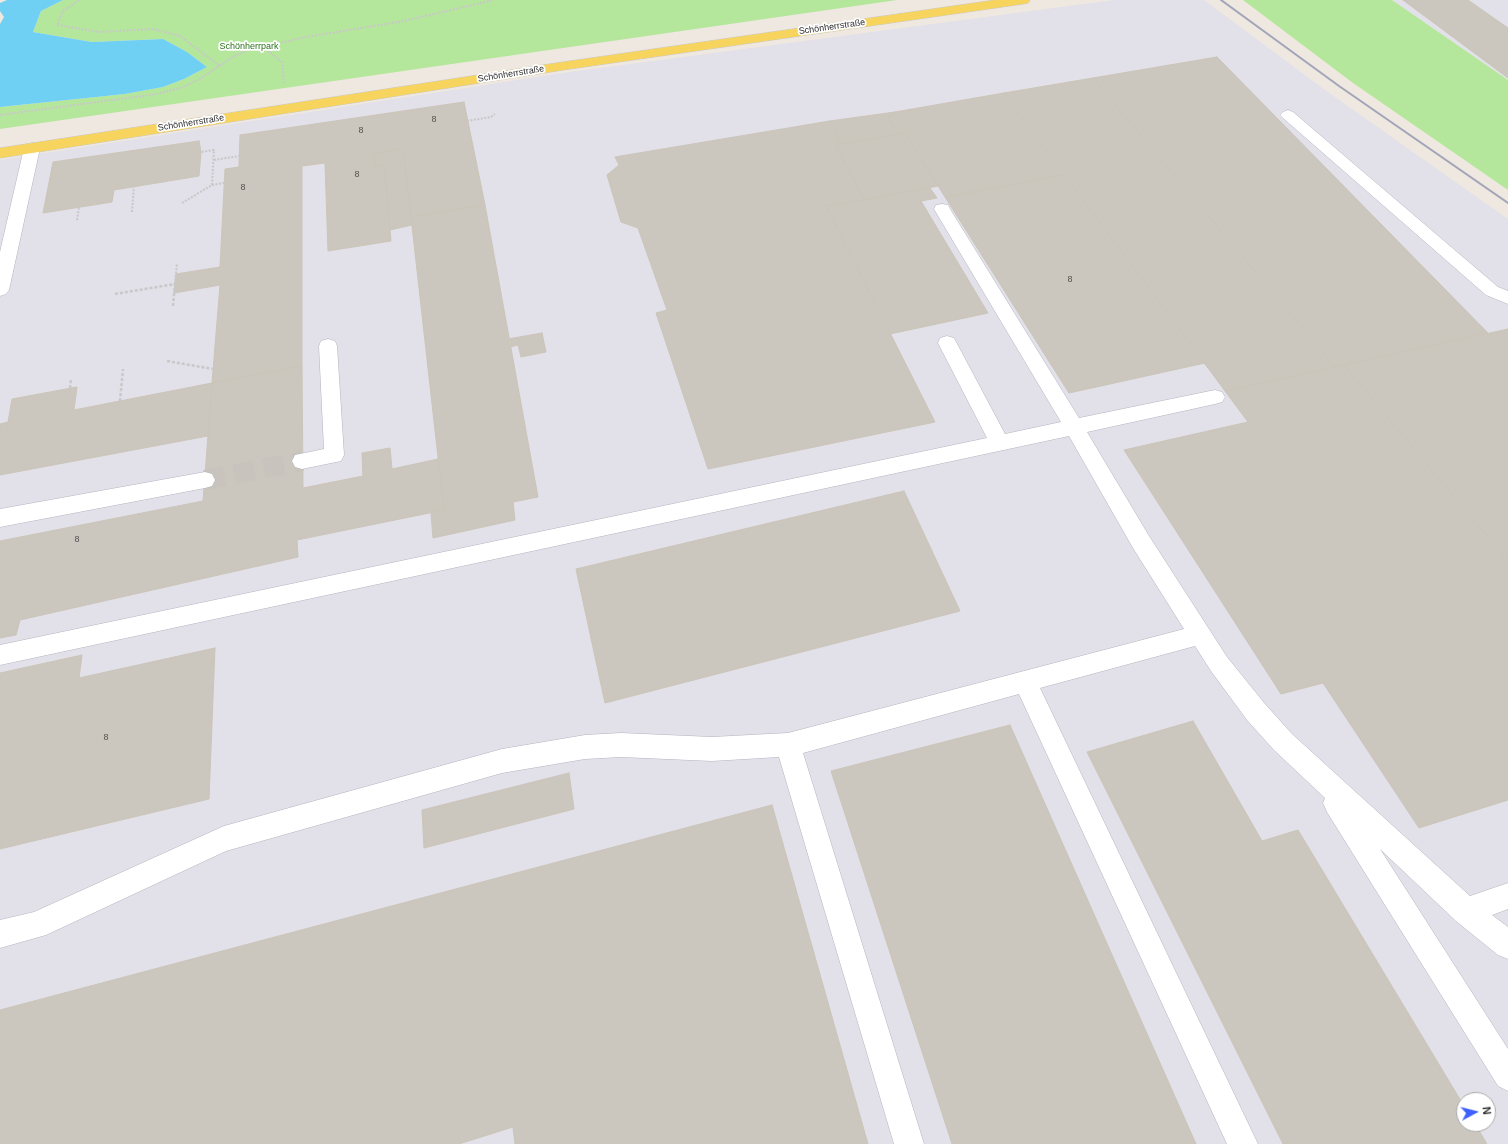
<!DOCTYPE html>
<meta charset="utf-8">
<style>
body{margin:0}
#map{position:relative;width:1508px;height:1144px;overflow:hidden;background:#efe8e0;font-family:Helvetica,sans-serif}
canvas{display:block}
.north{position:absolute;left:1456px;top:1092px;width:40px;height:40px;box-sizing:border-box;background:#fff;border:1px solid #ababab;border-radius:50%;rotate:83deg;font-size:11px;font-weight:700;line-height:16px;text-align:center;color:#2d2d2d}
.north::after{content:'';display:block;margin:auto;width:14px;height:18px;background:#3d60ff;clip-path:polygon(50% 0,100% 100%,50% 72%,0 100%)}
</style>
<div id="map">
<canvas width="1508" height="1144"></canvas>
<div class="north">N</div>
</div>
<script>
const ctx = document.querySelector('canvas').getContext('2d');
ctx.lineJoin = 'round';
function fill(path, color) {
  ctx.fillStyle = color;
  ctx.fill(path, 'evenodd');
}
function shape(rows) {
  const path = new Path2D();
  for (const r of rows) {
    path.moveTo(r[0], r[1]);
    for (let i = 2; i < r.length; i += 2) path.lineTo(r[i], r[i + 1]);
  }
  return path;
}
function strokePath(path, color, width, dash) {
  ctx.strokeStyle = color;
  ctx.lineWidth = width;
  ctx.lineCap = dash ? 'butt' : 'round';
  ctx.setLineDash(dash || []);
  ctx.stroke(path);
}
function label(font, color, halo, rows, align = 'center') {
  ctx.font = font + ' Helvetica,sans-serif';
  ctx.lineWidth = 3.5;
  ctx.setLineDash([]);
  ctx.textBaseline = 'middle';
  ctx.strokeStyle = halo;
  ctx.fillStyle = color;
  for (const [text, x, y, turn = 0] of rows) {
    ctx.save();
    ctx.translate(x, y);
    ctx.rotate((+turn || 0) * Math.PI / 180);
    ctx.textAlign = isNaN(turn) ? turn : align;
    if (halo) ctx.strokeText(text, 0, 0);
    ctx.fillText(text, 0, 0);
    ctx.restore();
  }
}
fill(shape([
 [1114,0,1204,0,1325,90,1508,219,1508,1144,0,1144,0,160,562,73],
 [1464,1100,1488,1100,1488,1124,1464,1124],
 [1392,0,1508,0,1508,80]
]), '#e2e0e8');
fill(shape([
 [63,0,897,0,0,129,0,107,125,94,163,87,184,79,207,67,187,52,163,39,92,42,33,32,41,11],
 [1243,0,1392,0,1508,80,1508,190,1353,83]
]), '#b4e79b');
fill(shape([
 [7,0,63,0,41,11,33,32,92,42,163,39,187,52,207,67,184,79,163,87,125,94,0,107,0,24,4,17,0,11,0,3]
]), '#70d0f4');
const building = shape([
 [1403,0,1468,0,1508,28,1508,78,1403,0],
 [1217,57,1488,333,1335,367,1093,78,1217,57],
 [1093,78,1335,367,1225,391,1004,93,1093,78],
 [1004,93,1064,175,945,197,905,133,899,134,888,117,897,115,895,112,1004,93],
 [464,102,485,205,411,217,403,149,374,153,375,167,384,165,391,241,328,251,325,163,302,166,302,366,212,383,220,285,174,293,176,274,220,267,225,169,239,167,240,135,464,102],
 [895,112,897,115,888,117,899,134,841,144,830,121,895,112],
 [830,121,841,144,835,145,864,200,826,206,935,422,708,469,656,313,667,310,638,228,621,222,607,175,619,165,615,157,830,121],
 [905,133,938,186,864,200,835,145,905,133],
 [199,141,201,152,199,176,114,190,112,202,43,213,53,162,199,141],
 [403,149,412,225,390,230,384,165,375,167,374,153,403,149],
 [1064,175,1205,363,1069,393,945,197,1064,175],
 [930,188,937,198,921,201,988,313,890,334,826,206,930,188],
 [485,205,538,497,513,502,515,520,433,538,431,513,444,510,411,217,485,205],
 [1508,329,1508,561,1344,365,1508,329],
 [542,333,546,352,521,357,518,345,510,347,508,339,542,333],
 [1344,365,1508,561,1508,800,1419,828,1323,683,1281,694,1124,450,1248,422,1225,391,1344,365],
 [302,366,303,488,363,476,362,453,390,448,392,469,438,459,444,510,297,540,298,557,20,620,16,635,0,638,0,541,203,501,212,383,302,366],
 [212,383,208,436,0,475,0,424,8,422,12,399,77,387,74,410,212,383],
 [904,491,960,611,605,703,576,569,904,491],
 [215,648,209,799,0,849,0,673,82,655,79,678,215,648],
 [1193,721,1262,841,1298,830,1464,1106,1464,1124,1475,1124,1487,1144,1283,1144,1087,752,1193,721],
 [1010,725,1196,1144,952,1144,831,771,1010,725],
 [569,773,574,809,424,848,422,810,569,773],
 [772,805,868,1144,515,1144,513,1127,459,1144,0,1144,0,1010,772,805]
]);
fill(building, '#cbc6be');
strokePath(building, '#cbc5b9', 1);
strokePath(shape([
 [205,480,302,461]
]), '#c8c3bc', 20, [20, 10]);
const minor = shape([
 [1288,110,1293,112,1498,287,1508,291,1508,304,1486,295,1283,118,1280,115,1283,112,1288,110],
 [32,143,38,145,40,148,9,290,6,294,0,296,0,252,24,148,26,145,32,143],
 [942,204,948,205,950,209,1079,418,1215,390,1222,392,1225,397,1222,402,1215,404,1087,432,1149,536,1227,657,1265,704,1292,734,1470,896,1508,883,1508,909,1492,915,1508,927,1508,959,1498,955,1456,921,1380,849,1508,1049,1508,1091,1498,1086,1327,812,1323,803,1325,798,1274,750,1247,720,1211,671,1195,646,1040,688,1258,1144,1227,1144,1019,694,803,753,924,1144,894,1144,779,757,712,761,621,757,585,759,502,773,226,851,46,935,0,948,0,920,34,912,224,826,502,749,585,735,621,733,712,737,788,733,1184,629,1133,548,1069,436,0,665,0,645,987,438,938,343,940,338,947,336,954,338,1005,434,1061,422,934,209,936,205,942,204],
 [328,339,335,341,337,346,344,455,341,461,302,469,295,467,292,461,295,455,324,449,319,346,321,341,328,339],
 [205,472,212,474,215,480,212,486,205,488,0,527,0,509,205,472]
]);
const major = shape([
 [995,0,1030,0,1028,3,1023,4,563,70,0,158,0,148,563,62,995,0]
]);
strokePath(minor, '#b3b6c1', 1);
strokePath(major, '#c8c8c8', 1);
strokePath(shape([
 [79,0,63,11,57,25,99,32,153,29,180,36,220,66],
 [262,46,282,62,284,83],
 [0,115,157,94,183,87,198,80,233,57,248,50,306,37,404,21,494,0],
 [467,121,491,117,495,114],
 [214,160,239,156],
 [212,185,224,183],
 [182,203,212,185,214,150,201,152],
 [132,212,134,186],
 [77,220,79,207],
 [175,284,177,263]
]), '#c8c8c8', 2, [2, 1.5]);
strokePath(shape([
 [115,294,175,284],
 [173,306,175,283],
 [167,361,213,369],
 [70,388,71,379],
 [120,401,123,369]
]), '#c8c8c8', 2.5, [3, 2]);
fill(minor, '#fff');
fill(major, '#f7d45d');
strokePath(shape([
 [1221,0,1339,86,1508,203]
]), '#a2a5b8', 2);
label('9px', '#2d2d2d', '#fff', [
 ["Schönherrstraße",832,27,-8],
 ["Schönherrstraße",511,74,-9],
 ["Schönherrstraße",191,123,-9]
]);
label('9px', '#2a7018', '#fff', [
 ["Schönherrpark",249,47]
]);
label('9px', '#545351', null, [
 ["8",434,120],
 ["8",361,131],
 ["8",357,175],
 ["8",243,188],
 ["8",1070,280],
 ["8",77,540],
 ["8",106,738]
]);
</script>
